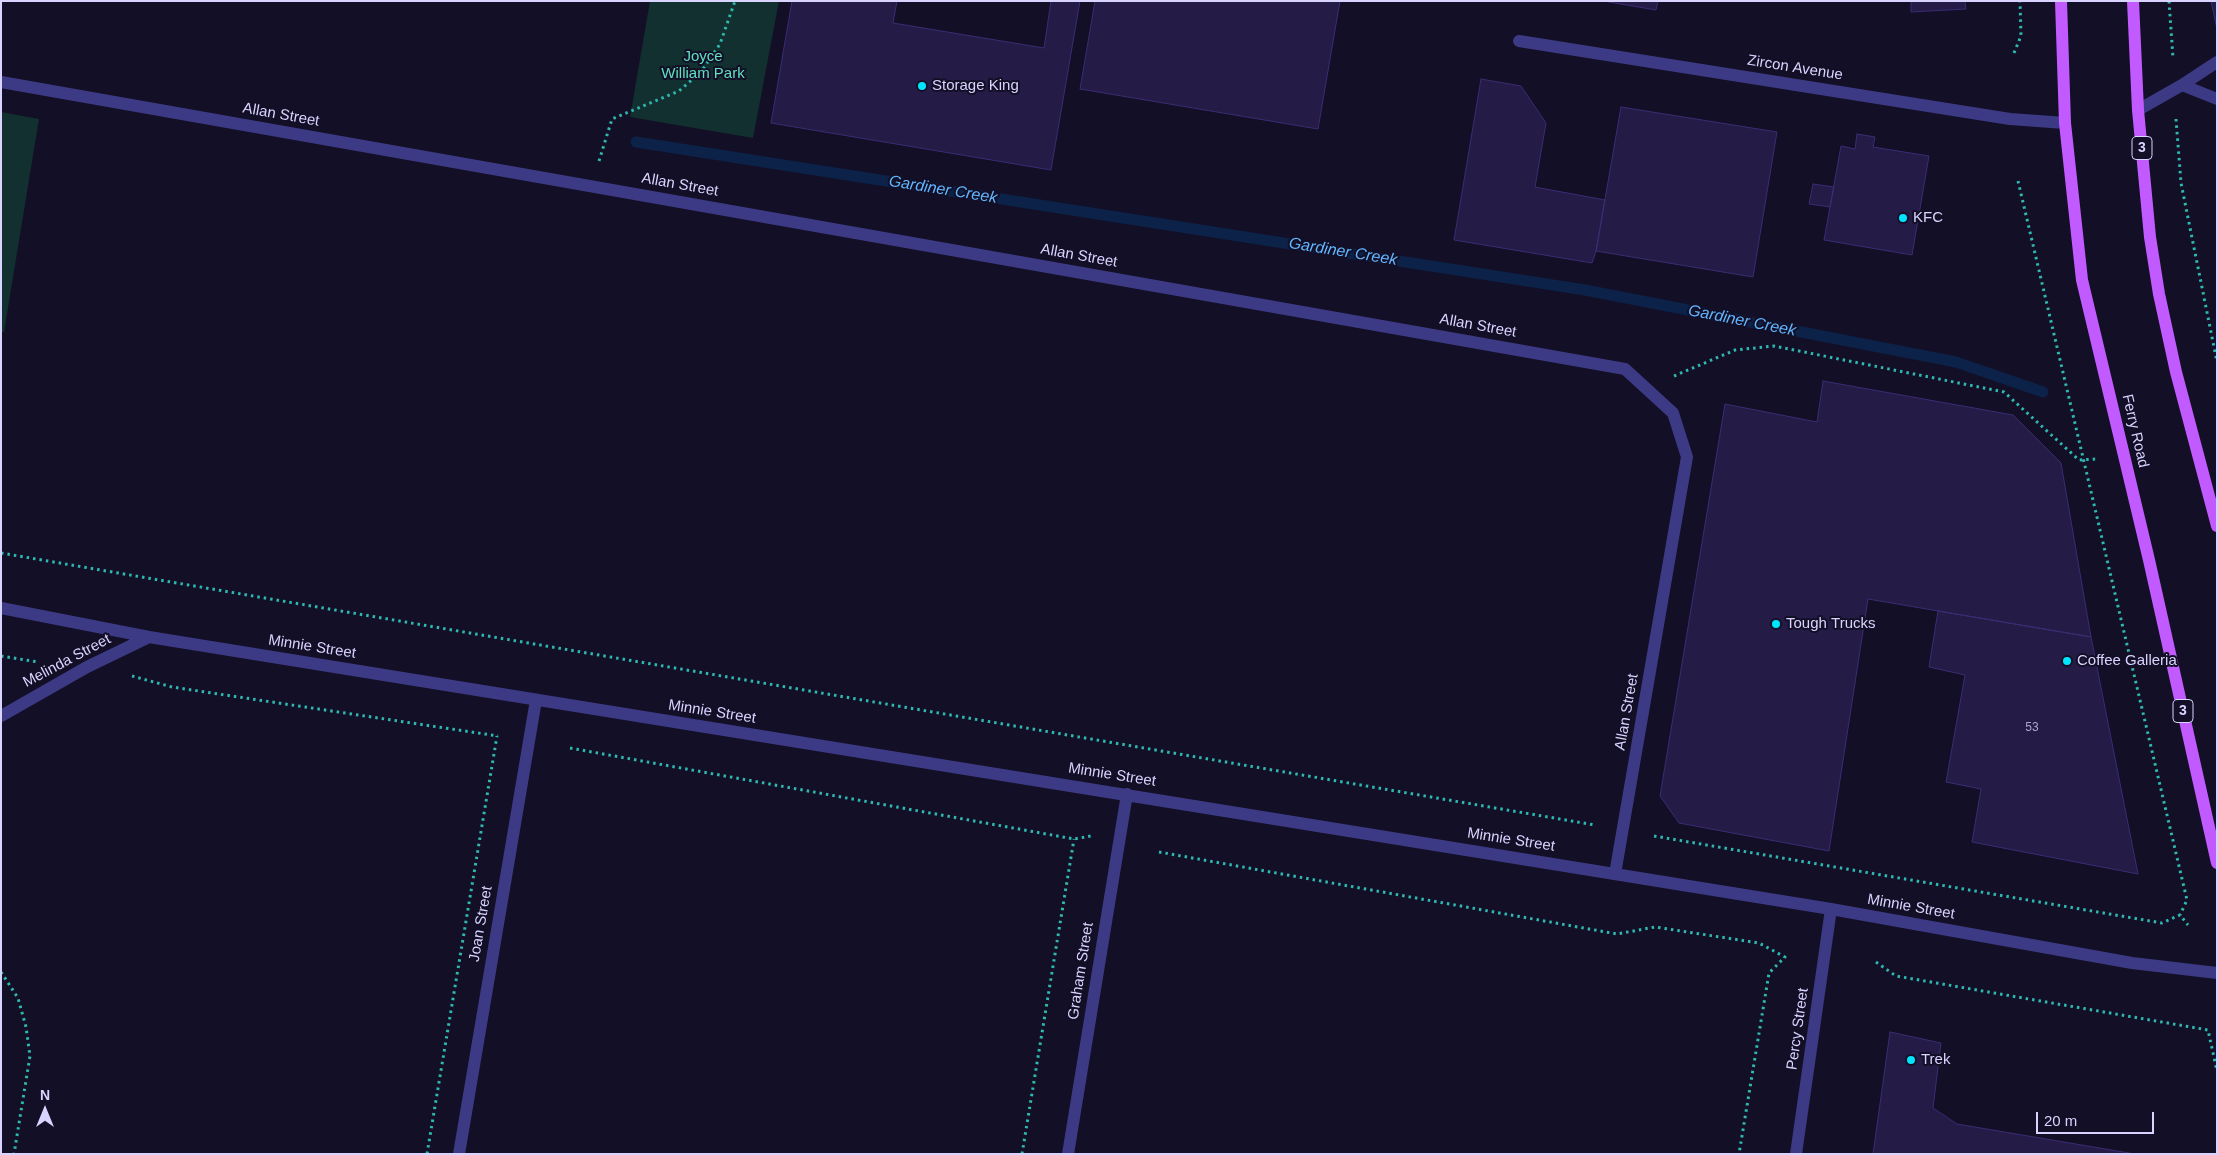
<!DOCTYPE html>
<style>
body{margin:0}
#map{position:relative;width:2218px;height:1155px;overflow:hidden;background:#130f26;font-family:Helvetica,sans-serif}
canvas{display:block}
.frame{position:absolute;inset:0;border:2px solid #d9d4ff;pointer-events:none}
.north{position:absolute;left:20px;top:1085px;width:50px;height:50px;-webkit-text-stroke:4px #130f26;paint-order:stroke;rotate:0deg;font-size:14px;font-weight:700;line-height:20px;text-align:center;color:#d9d4ff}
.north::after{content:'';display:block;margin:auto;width:18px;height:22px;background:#d9d4ff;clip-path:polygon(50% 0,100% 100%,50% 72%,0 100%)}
.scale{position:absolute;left:2036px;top:1112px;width:118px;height:22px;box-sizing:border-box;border:2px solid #d9d4ff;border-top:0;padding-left:6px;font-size:15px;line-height:18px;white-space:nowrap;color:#d9d4ff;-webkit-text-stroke:4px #130f26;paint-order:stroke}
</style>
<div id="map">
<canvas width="2218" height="1155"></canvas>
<div class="frame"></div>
<div class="north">N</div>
<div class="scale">20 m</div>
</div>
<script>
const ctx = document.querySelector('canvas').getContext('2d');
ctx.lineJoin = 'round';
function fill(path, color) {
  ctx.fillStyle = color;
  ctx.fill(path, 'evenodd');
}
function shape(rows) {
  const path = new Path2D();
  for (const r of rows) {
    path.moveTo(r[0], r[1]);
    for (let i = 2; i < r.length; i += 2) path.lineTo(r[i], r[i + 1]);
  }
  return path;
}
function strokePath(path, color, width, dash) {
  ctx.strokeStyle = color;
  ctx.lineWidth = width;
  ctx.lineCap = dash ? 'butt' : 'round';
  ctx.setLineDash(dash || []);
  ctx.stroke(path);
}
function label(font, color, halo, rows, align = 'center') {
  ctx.font = font + ' Helvetica,sans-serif';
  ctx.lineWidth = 4;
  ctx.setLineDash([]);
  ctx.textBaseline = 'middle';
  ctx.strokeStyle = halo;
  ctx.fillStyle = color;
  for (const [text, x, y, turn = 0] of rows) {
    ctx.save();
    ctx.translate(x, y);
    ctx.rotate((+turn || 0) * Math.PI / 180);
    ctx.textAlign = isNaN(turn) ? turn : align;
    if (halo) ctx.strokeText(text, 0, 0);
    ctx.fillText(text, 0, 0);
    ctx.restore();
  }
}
fill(shape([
 [650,1,779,1,753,138,630,117],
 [1,112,39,119,4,332,1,332]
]), '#12302f');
strokePath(shape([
 [636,142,1585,290,1956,362,2043,392]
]), '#0c2248', 11);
const building = shape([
 [792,1,897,1,893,23,1044,48,1051,1,1080,1,1051,170,771,123,792,1],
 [1095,1,1340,1,1318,129,1080,89,1095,1],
 [1603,1,1658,1,1656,10,1603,1],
 [1911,1,1965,1,1966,9,1911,12,1911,1],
 [2211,1,2217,1,2217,29,2211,1],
 [1481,79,1521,86,1546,123,1535,187,1605,200,1596,251,1592,263,1454,240,1481,79],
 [1621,107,1777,132,1753,277,1596,251,1621,107],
 [1857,134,1875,137,1873,147,1929,156,1912,255,1824,240,1841,146,1855,149,1857,134],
 [1813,184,1834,187,1830,207,1809,204,1813,184],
 [1823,381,2013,415,2061,463,2091,637,1868,599,1829,851,1679,823,1660,796,1725,404,1817,422,1823,381],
 [1938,611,2091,637,2138,874,1972,842,1981,789,1946,782,1965,675,1929,667,1938,611],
 [1890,1032,1941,1043,1933,1108,1957,1124,2135,1154,1873,1154,1890,1032]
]);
fill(building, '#241b47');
strokePath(building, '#3b2d73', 1);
strokePath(shape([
 [2169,1,2173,58],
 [2014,53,2021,36,2020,1],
 [2176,119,2181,183,2217,362],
 [599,161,612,119,679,91,701,72,720,44,735,1],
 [2018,181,2187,900,2180,915],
 [1674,376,1735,350,1774,346,2004,392,2079,460,2097,459],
 [1,553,1595,825],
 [1,656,38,662],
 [132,676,172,687,498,736],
 [570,748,1074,839,1091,836],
 [1654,836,2162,923,2180,915,2188,925],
 [1159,852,1617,934,1655,927,1759,943,1785,957,1769,973,1739,1154],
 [1876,962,1896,976,2208,1030,2217,1071],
 [1,972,18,998,26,1027,30,1056,14,1154],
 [427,1154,497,736],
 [1022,1154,1074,839]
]), '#2fb8b0', 3, [2.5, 4]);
strokePath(shape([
 [2182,85,2217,99],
 [2138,110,2182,85,2217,62]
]), '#3d3a85', 12);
strokePath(shape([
 [1519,41,2010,119,2065,123],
 [1,82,1625,369,1673,413,1687,457,1615,874],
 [1,608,149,637,1831,909,2132,963,2217,973],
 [1,716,87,667,149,637],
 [459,1154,536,700],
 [1068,1154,1127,794],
 [1796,1154,1831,909]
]), '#3d3a85', 12);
strokePath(shape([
 [2061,1,2065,123,2082,280,2149,560,2217,863],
 [2133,1,2138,110,2150,237,2159,294,2176,372,2217,526]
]), '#c25bff', 12);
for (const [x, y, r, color] of [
 [922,86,5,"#00e5ff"],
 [1903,218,5,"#00e5ff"],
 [1776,624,5,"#00e5ff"],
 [2067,661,5,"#00e5ff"],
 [1911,1060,5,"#00e5ff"]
]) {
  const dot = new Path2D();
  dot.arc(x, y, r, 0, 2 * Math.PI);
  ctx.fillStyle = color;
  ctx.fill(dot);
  strokePath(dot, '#130f26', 2);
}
label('12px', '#aca6d1', null, [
 ["53",2032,728]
]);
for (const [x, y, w] of [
 [2142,148,20],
 [2183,711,20]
]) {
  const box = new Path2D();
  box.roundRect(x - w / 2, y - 11.5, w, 23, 4);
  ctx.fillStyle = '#130f26';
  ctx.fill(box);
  strokePath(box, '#d9d4ff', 1);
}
label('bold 14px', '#d9d4ff', null, [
 ["3",2142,148],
 ["3",2183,711]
]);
label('15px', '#5fe0c0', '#130f26', [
 ["Joyce",703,57],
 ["William Park",703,74]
]);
label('15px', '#d9d4ff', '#130f26', [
 ["Zircon Avenue",1795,68,9],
 ["Allan Street",281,115,10],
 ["Allan Street",680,185,10],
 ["Allan Street",1079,256,10],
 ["Allan Street",1478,326,10],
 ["Ferry Road",2135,431,77],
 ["Minnie Street",312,647,9],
 ["Melinda Street",67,661,-28],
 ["Minnie Street",712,712,9],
 ["Allan Street",1627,712,-80],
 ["Minnie Street",1112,775,9],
 ["Minnie Street",1511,840,9],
 ["Minnie Street",1911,907,10],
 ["Joan Street",481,924,-80],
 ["Graham Street",1081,971,-81],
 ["Percy Street",1798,1029,-82]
]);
label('15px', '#d9d4ff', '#130f26', [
 ["Storage King",932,86],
 ["KFC",1913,218],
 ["Tough Trucks",1786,624],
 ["Coffee Galleria",2077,661],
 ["Trek",1921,1060]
], 'left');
label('italic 16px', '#62b6ff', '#130f26', [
 ["Gardiner Creek",943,190,9],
 ["Gardiner Creek",1343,252,9],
 ["Gardiner Creek",1742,321,11]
]);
</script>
